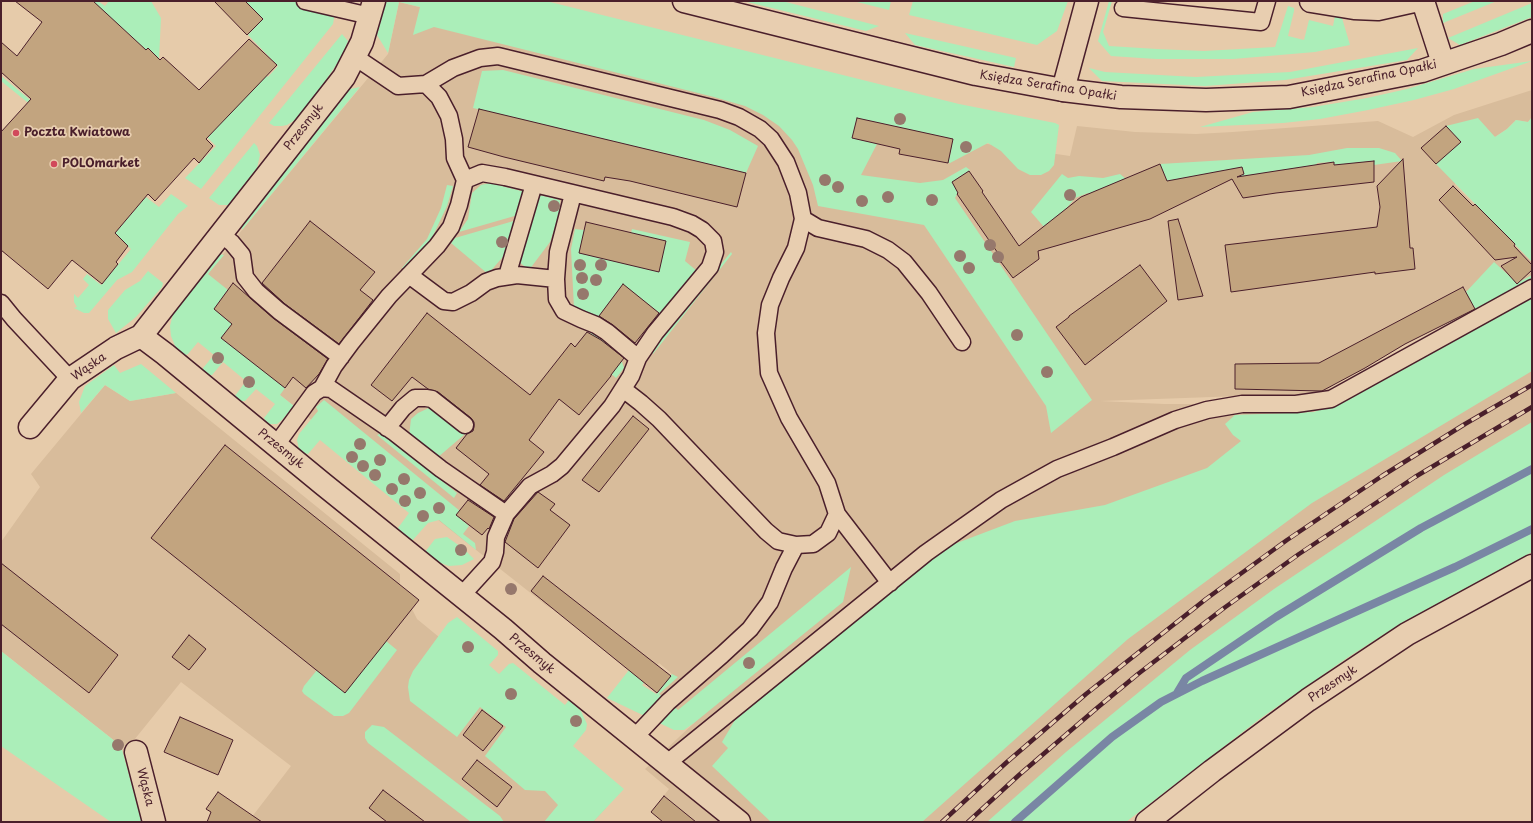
<!DOCTYPE html>
<meta charset="utf-8">
<style>
body{margin:0}
#map{position:relative;width:1533px;height:823px;overflow:hidden;background:#e6cbaa;font-family:"Playpen Sans",sans-serif}
canvas{display:block}
.frame{position:absolute;inset:0;border:2px solid #4a1f2b;pointer-events:none}
</style>
<div id="map">
<canvas width="1533" height="823"></canvas>
<div class="frame"></div>
</div>
<script>
const ctx = document.querySelector('canvas').getContext('2d');
ctx.lineJoin = 'round';
function fill(path, color) {
  ctx.fillStyle = color;
  ctx.fill(path, 'evenodd');
}
function shape(rows) {
  const path = new Path2D();
  for (const r of rows) {
    path.moveTo(r[0], r[1]);
    for (let i = 2; i < r.length; i += 2) path.lineTo(r[i], r[i + 1]);
  }
  return path;
}
function strokePath(path, color, width, dash) {
  ctx.strokeStyle = color;
  ctx.lineWidth = width;
  ctx.lineCap = dash ? 'butt' : 'round';
  ctx.setLineDash(dash || []);
  ctx.stroke(path);
}
function label(font, color, halo, rows, align = 'center') {
  ctx.font = font + ' "Playpen Sans",sans-serif';
  ctx.lineWidth = 3.5;
  ctx.setLineDash([]);
  ctx.textBaseline = 'middle';
  ctx.strokeStyle = halo;
  ctx.fillStyle = color;
  for (const [text, x, y, turn = 0] of rows) {
    ctx.save();
    ctx.translate(x, y);
    ctx.rotate((+turn || 0) * Math.PI / 180);
    ctx.textAlign = isNaN(turn) ? turn : align;
    if (halo) ctx.strokeText(text, 0, 0);
    ctx.fillText(text, 0, 0);
    ctx.restore();
  }
}
fill(shape([
 [399,2,843,113,846,169,857,118,953,139,1070,156,1077,126,1135,132,1196,134,1233,132,1378,121,1413,137,1454,115,1532,90,1532,117,1528,122,1516,120,1507,129,1495,137,1447,126,1461,142,1455,185,1532,262,1532,275,1475,309,1419,337,1335,384,1325,393,1100,401,1164,404,1256,404,1315,421,1532,311,1532,562,1403,622,1235,730,1115,822,663,822,651,812,669,789,645,769,694,723,659,695,656,694,672,674,659,663,657,666,565,594,553,609,547,606,280,395,178,312,242,230,388,54],
 [105,385,130,401,176,393,400,574,400,585,417,619,572,746,606,808,593,822,248,822,291,766,181,682,130,745,121,746,1,651,1,542,40,487,31,474]
]), '#d8bc9b');
fill(shape([
 [63,1,98,1,105,6,109,1,151,1,161,18,159,59,148,48,146,50,120,26,104,43],
 [244,1,337,1,333,24,201,189,185,178,216,146,207,137,266,75,268,77,278,66,248,35,263,19],
 [386,1,546,1,959,104,1055,123,1059,125,1054,165,1049,171,1041,175,1030,175,1018,169,1001,151,988,143,950,163,937,161,939,152,950,155,953,139,857,118,852,138,877,144,861,175,920,183,943,180,966,167,970,170,952,182,958,192,955,198,1092,400,1051,433,1046,406,924,225,818,206,813,185,798,149,792,140,779,126,763,115,745,106,714,97,434,27,413,35,420,7,399,2,388,53,377,35],
 [743,1,782,1,879,26,866,31],
 [853,1,891,1,889,10],
 [913,1,1068,1,1057,31,1037,45,909,15],
 [1109,1,1112,1,1103,32,1109,46,1157,49,1204,51,1275,47,1288,6,1294,8,1294,11,1288,36,1304,40,1309,20,1333,26,1335,16,1342,18,1350,45,1315,52,1233,59,1156,59,1111,56,1098,41],
 [1475,1,1497,1,1443,23,1443,14],
 [1532,3,1532,17,1460,45,1448,38],
 [905,33,1016,58,1014,67,915,45],
 [342,34,348,41,341,58,317,93,295,120,287,125,282,126,274,126,269,123],
 [1418,48,1407,60,1285,80,1205,86,1102,81,1089,68,1105,72,1196,77,1290,72],
 [1532,61,1454,89,1414,100,1368,110,1320,119,1283,123,1200,127,1253,112,1313,107,1367,98,1407,89,1474,69],
 [503,70,704,120,730,130,758,146,746,173,638,147,613,144,613,141,473,108,482,71],
 [1,76,34,103,32,106,1,81],
 [360,87,242,230,242,226,350,89],
 [1532,117,1532,262,1435,163,1461,142,1446,126,1478,118,1495,137,1507,129,1516,120,1528,122],
 [254,143,257,146,260,155,257,168,228,205,219,205,209,198],
 [1347,148,1379,148,1395,153,1402,161,1374,165,1373,161,1335,165,1333,162,1317,163,1316,167,1288,170,1287,169,1216,182,1169,186,1160,164,1309,155],
 [1062,174,1068,178,1079,176,1103,178,1120,174,1126,179,1089,194,1088,193,1075,198,1066,209,1044,227,1031,212],
 [490,183,525,192,518,215,459,232,468,219,472,193,481,185],
 [447,185,453,186,447,206,430,242,404,270,402,268,427,239,441,208],
 [171,194,188,206,178,214,132,272,117,280,89,313,84,313,74,308,77,307,74,302,74,294,78,298,89,285,83,279,87,274,101,285,102,284,131,249,114,234,146,197,159,207],
 [539,195,560,200,559,215,550,242,529,270,518,261],
 [517,220,508,251,488,274,451,243,455,238],
 [575,229,584,230,579,253,658,271,631,233,632,229,690,242,685,261,697,271,662,315,623,284,599,316,596,317,574,308,571,249],
 [731,252,732,254,653,354,651,351,664,334],
 [219,254,224,255,208,274,228,290,214,309,232,324,222,338,285,388,280,395,294,406,282,420,277,424,270,424,267,423,264,418,275,404,256,389,245,401,240,401,235,396,246,381,223,362,212,375,208,375,203,371,203,368,214,355,198,342,188,354,183,356,176,348,171,336,170,326,173,314],
 [1494,262,1517,283,1532,275,1532,283,1475,309,1466,292],
 [148,271,163,283,162,287,136,317,116,333,108,319,108,310,125,290,140,281],
 [1532,298,1532,371,1312,503,1128,639,922,822,771,822,712,766,728,748,722,742,742,708,949,546,1015,521,1105,505,1207,468,1241,441,1233,435,1225,424,1235,415,1314,412,1353,397],
 [593,331,618,350,624,368,616,378,601,365,612,350,590,334],
 [141,364,176,393,130,401,105,385,81,413,79,402,85,386,114,365,120,373],
 [324,400,460,511,456,515,469,526,463,534,475,543,476,550,439,520,428,523,412,541,399,530,398,528,409,513,320,440,308,454,304,453,299,449,297,440,299,434,318,411,316,407],
 [431,407,465,434,437,458,409,436,411,419,418,413],
 [1532,422,1532,552,1403,622,1347,658,1261,718,1126,822,987,822,1066,752,1190,650,1274,589,1444,475],
 [382,433,457,493,454,498,377,435],
 [447,537,464,549,474,559,462,565,449,566,438,562,425,552,435,539],
 [851,567,843,602,694,723,684,730,674,730,607,698,629,670,644,683,642,685,656,694,672,674,678,677,659,694,678,710],
 [457,617,498,651,498,655,489,665,499,674,509,664,513,663,565,705,569,700,581,711,587,724,586,730,573,746,624,789,593,822,544,822,558,805,545,791,525,790,485,756,506,727,480,707,457,737,410,701,408,687,409,680,413,671,448,623],
 [386,641,397,650,349,713,343,716,334,716,304,694,302,691,304,686,317,670],
 [1,651,121,746,142,822,111,822,1,746],
 [372,725,384,727,500,816,504,822,471,822,368,743,365,738,365,732]
]), '#abeeb9');
strokePath(shape([
 [1177,693,1186,678,1276,617,1421,528,1532,469],
 [1015,822,1112,737,1161,702,1202,681,1455,567,1532,529]
]), '#7986a4', 8);
const building = shape([
 [15,1,93,1,146,50,148,48,160,60,163,57,199,90,249,39,277,65,206,139,213,146,199,163,194,158,155,201,148,194,115,233,128,246,116,262,118,264,102,284,72,260,48,289,1,250,1,132,31,99,1,72,1,42,17,56,42,22,15,1],
 [214,1,245,1,263,19,247,35,214,1],
 [479,109,746,173,737,207,630,181,605,177,604,181,504,157,468,147,479,109],
 [857,118,953,139,948,163,899,154,900,149,852,138,857,118],
 [1446,126,1461,142,1436,164,1421,148,1446,126],
 [1403,159,1410,248,1413,248,1415,269,1375,274,1375,272,1231,292,1225,245,1377,227,1380,207,1377,186,1403,159],
 [1374,161,1374,182,1276,193,1243,198,1232,179,1150,219,1038,251,1039,259,1013,278,1001,262,1000,262,999,261,1002,259,957,194,958,193,952,182,969,171,983,191,982,192,1019,246,1081,197,1160,164,1167,181,1242,167,1244,174,1237,177,1334,162,1334,165,1374,161],
 [1453,186,1473,206,1475,204,1515,244,1514,246,1532,265,1532,270,1517,284,1501,266,1517,257,1495,260,1439,200,1453,186],
 [1178,219,1203,296,1178,300,1168,221,1178,219],
 [310,221,375,272,360,290,373,300,339,344,285,304,262,283,310,221],
 [586,222,666,241,659,272,579,253,586,222],
 [1140,265,1167,301,1085,365,1056,327,1069,317,1069,316,1140,265],
 [233,283,273,318,328,359,319,374,306,388,293,377,285,388,221,338,232,324,214,309,233,283],
 [623,284,659,313,635,343,613,325,599,316,623,284],
 [1463,287,1475,309,1405,344,1365,368,1322,391,1235,389,1235,364,1319,363,1463,287],
 [427,313,530,395,571,343,575,347,587,332,601,340,624,358,611,375,611,376,579,415,559,399,529,440,544,452,504,501,480,485,489,474,456,448,467,434,473,431,474,427,474,422,471,418,438,392,428,389,412,377,392,401,371,385,427,313],
 [633,416,649,429,599,492,582,480,633,416],
 [225,445,419,600,345,693,151,538,225,445],
 [538,492,555,504,550,510,570,525,538,568,505,542,514,519,538,492],
 [468,500,494,517,489,529,488,528,482,535,456,515,468,500],
 [1,563,118,655,89,693,1,624,1,563],
 [543,576,671,676,657,693,531,591,543,576],
 [189,635,206,649,189,670,172,657,189,635],
 [482,710,503,726,483,751,463,735,482,710],
 [180,717,233,740,218,775,164,752,180,717],
 [477,760,512,787,497,807,462,779,477,760],
 [383,790,425,822,387,822,369,808,383,790],
 [218,792,262,822,207,822,211,812,206,809,218,792],
 [664,796,696,822,663,822,651,812,664,796]
]);
fill(building, '#c2a47f');
strokePath(building, '#4a1f2b', 1);
const lane = shape([
 [305,1,370,16],
 [1123,8,1261,22,1267,1],
 [355,57,398,86,426,84,439,97,449,116,454,139,455,158,465,180],
 [426,84,453,68,480,58,498,56,720,110,739,117,760,129,771,139,786,162,798,193,803,219,796,248,781,278,770,305,766,333,769,373,789,418,827,483,837,514,828,533,813,544,796,545,778,541,766,531,659,419,641,403,623,389],
 [573,194,558,252,556,279,557,299,564,311,581,319,596,325,607,332,638,358],
 [803,219,818,228,866,239,888,250,904,262,929,293,962,342],
 [221,234,232,243,242,255,245,277,256,291,279,311,341,357],
 [409,275,444,301,453,302,471,293,486,282,497,278,517,275,556,279],
 [507,276,534,184],
 [1,303,14,319,70,379],
 [322,388,334,366,351,343,389,296,437,246,451,227,459,205,465,180,482,173,505,177,673,217,692,224,702,230,713,241,715,252,710,267,655,333,638,358,631,376,612,406,562,466,552,474,530,486,506,514,496,537,495,552,492,562,462,595],
 [387,428,403,408,415,398,426,398,432,399,465,425],
 [276,445,314,393,322,388,331,389,395,433,441,469,506,514],
 [837,514,890,583],
 [634,738,668,702,722,655,750,629,770,602,784,568,796,545],
 [666,764,926,553,1001,500,1057,469,1113,447,1175,420,1207,410,1242,404,1296,404,1331,399,1532,288]
]);
const street = shape([
 [1311,1,1354,8,1378,9,1414,1],
 [1423,1,1443,63],
 [1063,90,1087,1],
 [141,336,165,354,323,484,503,629,542,663,739,822],
 [30,427,70,379,116,348,141,336,344,77,362,42,374,1],
 [136,752,154,822],
 [1147,822,1212,771,1308,700,1407,634,1532,566]
]);
const secondary = shape([
 [684,1,976,74,1063,90,1121,97,1206,100,1289,97,1422,71,1501,44,1532,31]
]);
strokePath(lane, '#4a1f2b', 19);
strokePath(street, '#4a1f2b', 25);
strokePath(secondary, '#4a1f2b', 25);
strokePath(lane, '#e8ceb0', 16);
strokePath(street, '#e8ceb0', 22);
strokePath(secondary, '#e8ceb0', 22);
const rail = shape([
 [942,822,1007,762,1086,694,1206,599,1287,540,1382,476,1465,424,1532,385],
 [968,822,1019,775,1097,708,1138,674,1224,608,1299,554,1415,477,1532,407]
]);
strokePath(rail, '#4a1f2b', 4.5);
strokePath(rail, '#e8ceb0', 3, [9]);
ctx.fillStyle = '#96786c';
for (const [x, y] of [
 [900,119],
 [966,147],
 [825,180],
 [838,187],
 [1070,195],
 [888,197],
 [932,200],
 [862,201],
 [554,206],
 [502,242],
 [990,245],
 [960,256],
 [998,257],
 [580,265],
 [601,265],
 [969,268],
 [582,278],
 [596,280],
 [583,294],
 [1017,335],
 [218,358],
 [1047,372],
 [249,382],
 [360,444],
 [352,457],
 [380,460],
 [363,466],
 [375,475],
 [404,479],
 [392,489],
 [420,493],
 [405,501],
 [439,508],
 [423,516],
 [461,550],
 [511,589],
 [468,647],
 [749,663],
 [511,694],
 [576,721],
 [118,745]
]) {
  ctx.beginPath();
  ctx.arc(x, y, 6, 0, 2 * Math.PI);
  ctx.fill();
}
for (const [x, y, r, color] of [
 [16,133,4,"#d1495b"],
 [54,164,4,"#d1495b"]
]) {
  const dot = new Path2D();
  dot.arc(x, y, r, 0, 2 * Math.PI);
  ctx.fillStyle = color;
  ctx.fill(dot);
  strokePath(dot, '#e8ceb0', 1.5);
}
label('12px', '#4a1f2b', '#e8ceb0', [
 ["Księdza Serafina Opałki",1369,79,-12],
 ["Księdza Serafina Opałki",1048,86,9],
 ["Przesmyk",304,127,-52],
 ["Wąska",89,367,-35],
 ["Przesmyk",281,449,39],
 ["Przesmyk",532,654,40],
 ["Przesmyk",1333,684,-34],
 ["Wąska",145,787,76]
]);
label('bold 12px', '#4a1f2b', '#e8ceb0', [
 ["Poczta Kwiatowa",24,133],
 ["POLOmarket",62,164]
], 'left');
</script>
